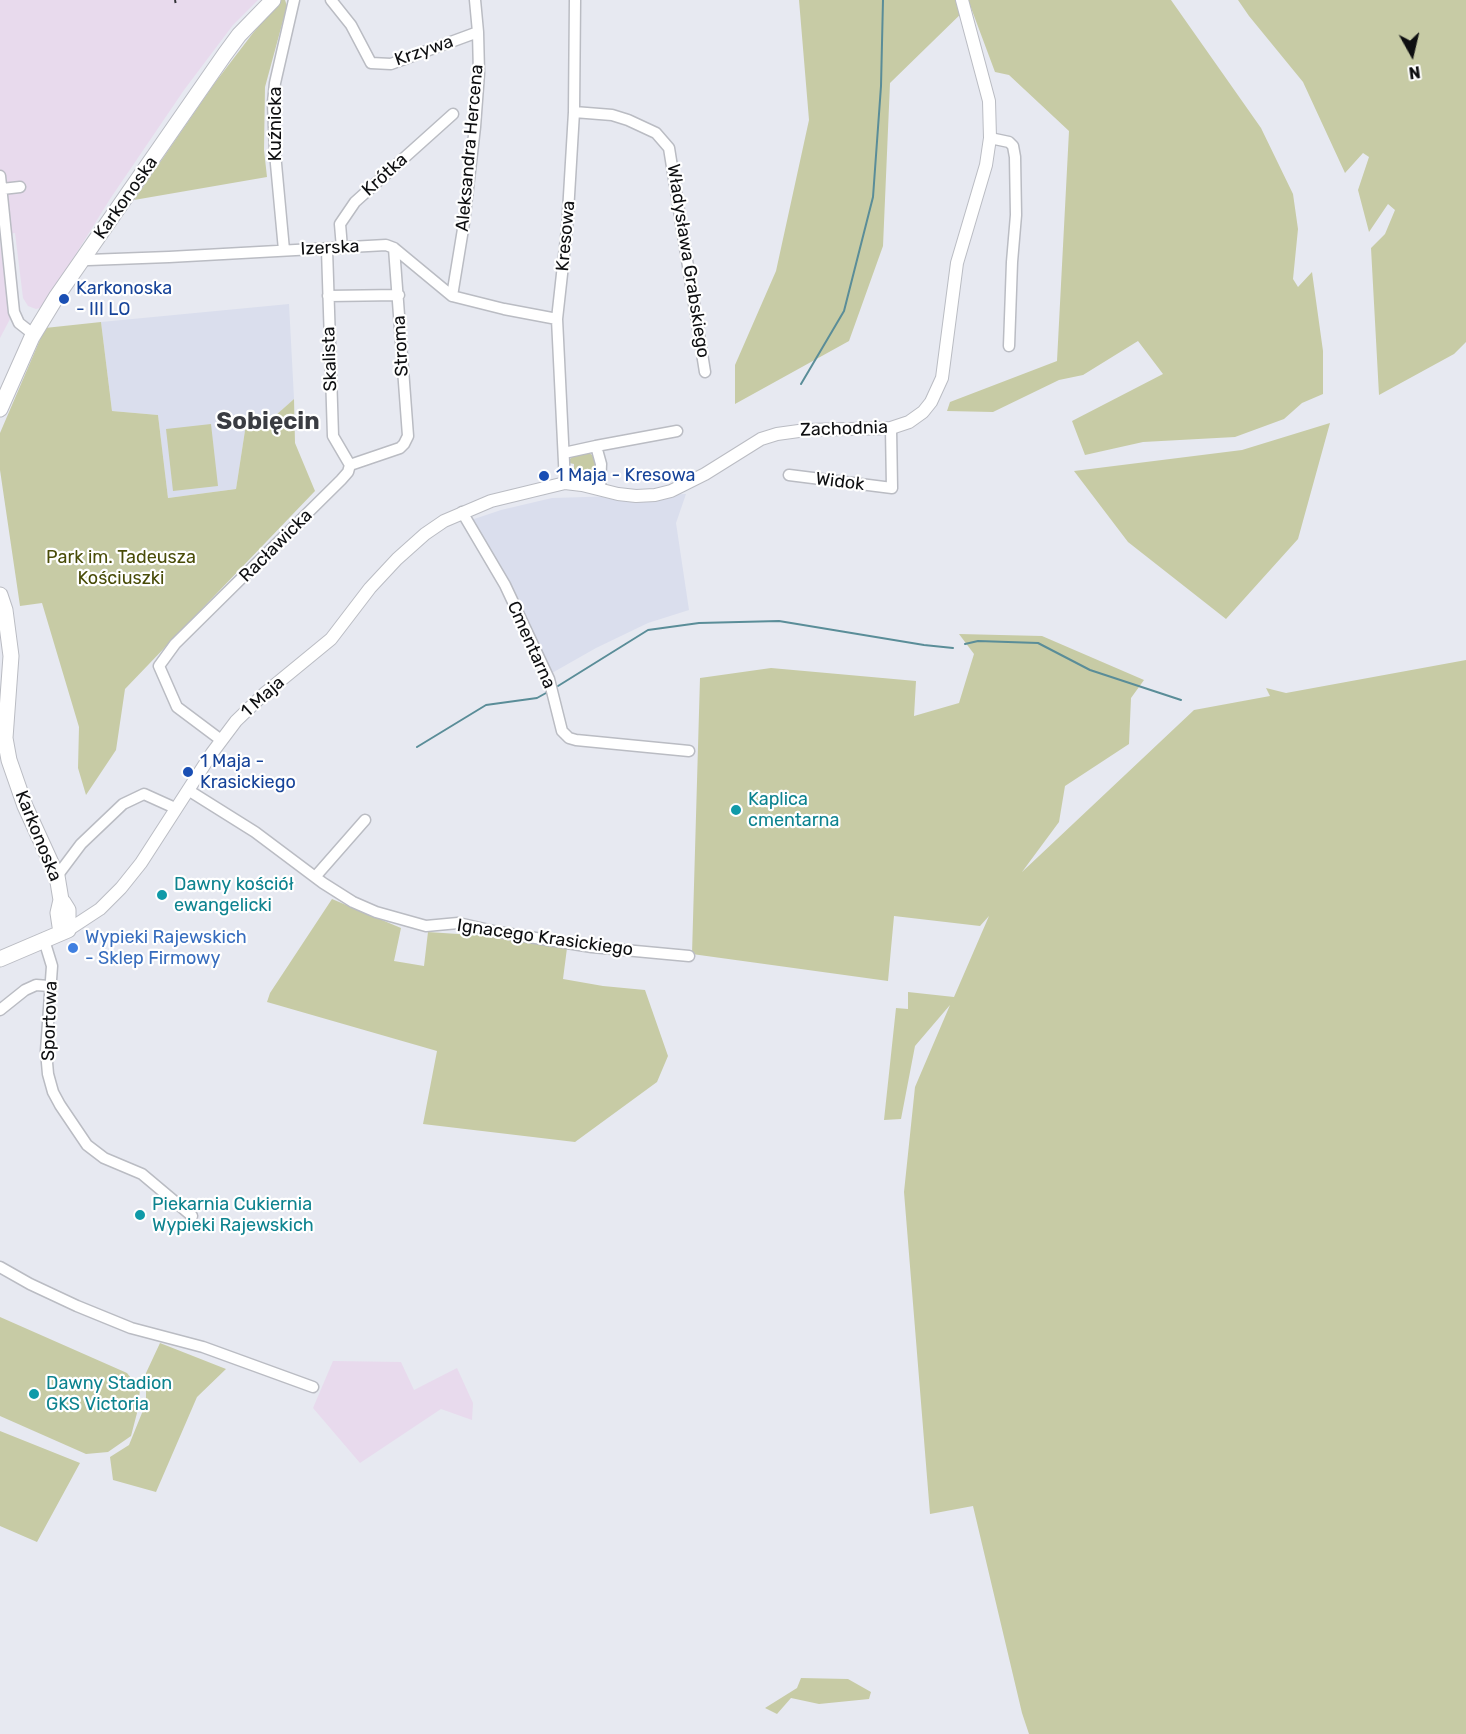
<!DOCTYPE html>
<meta charset="utf-8">
<style>
body{margin:0}
#map{position:relative;width:1466px;height:1734px;overflow:hidden;background:#e7e9f1;font-family:Rubik,sans-serif}
canvas{display:block}
.north{position:absolute;left:1382px;top:24px;width:60px;height:60px;-webkit-text-stroke:4px #fff;paint-order:stroke;rotate:172deg;font-size:16px;font-weight:700;line-height:24px;text-align:center;color:#0e0f11}
.north::after{content:'';display:block;margin:auto;width:21px;height:27px;background:#0e0f11;clip-path:polygon(50% 0,100% 100%,50% 72%,0 100%)}
</style>
<div id="map">
<canvas width="1466" height="1734"></canvas>
<div class="north">N</div>
</div>
<script>
const ctx = document.querySelector('canvas').getContext('2d');
ctx.lineJoin = 'round';
function fill(path, color) {
  ctx.fillStyle = color;
  ctx.fill(path, 'evenodd');
}
function shape(rows) {
  const path = new Path2D();
  for (const r of rows) {
    path.moveTo(r[0], r[1]);
    for (let i = 2; i < r.length; i += 2) path.lineTo(r[i], r[i + 1]);
  }
  return path;
}
function strokePath(path, color, width, dash) {
  ctx.strokeStyle = color;
  ctx.lineWidth = width;
  ctx.lineCap = dash ? 'butt' : 'round';
  ctx.setLineDash(dash || []);
  ctx.stroke(path);
}
function label(font, color, halo, rows, align = 'center') {
  ctx.font = font + ' Rubik,sans-serif';
  ctx.lineWidth = 4.5;
  ctx.setLineDash([]);
  ctx.textBaseline = 'middle';
  ctx.strokeStyle = halo;
  ctx.fillStyle = color;
  for (const [text, x, y, turn = 0] of rows) {
    ctx.save();
    ctx.translate(x, y);
    ctx.rotate((+turn || 0) * Math.PI / 180);
    ctx.textAlign = isNaN(turn) ? turn : align;
    if (halo) ctx.strokeText(text, 0, 0);
    ctx.fillText(text, 0, 0);
    ctx.restore();
  }
}
fill(shape([
 [289,304,294,399,276,415,246,424,236,489,168,498,158,415,112,411,101,322],
 [686,494,676,523,689,610,648,623,596,648,552,673,514,592,471,520,501,510,552,498]
]), '#dadeed');
fill(shape([
 [0,0,258,0,233,25,184,90,110,199,48,299,40,308,36,309,28,306,23,298,15,233,0,235],
 [0,242,10,319,0,338],
 [333,1361,401,1362,414,1390,457,1368,473,1403,472,1420,441,1409,360,1463,313,1408]
]), '#e8daed');
fill(shape([
 [281,0,285,0,287,6,265,87,264,150,267,177,134,200,214,84,253,33],
 [799,0,1171,0,1261,128,1293,194,1298,229,1293,279,1298,287,1312,272,1323,351,1323,394,1302,403,1284,419,1235,437,1143,442,1085,455,1072,421,1163,374,1138,341,1083,375,1059,380,993,412,947,411,950,402,1057,361,1069,131,1009,75,995,72,970,5,890,83,883,246,849,341,735,404,735,365,776,271,809,120],
 [1238,0,1466,0,1466,342,1454,354,1379,395,1371,248,1385,234,1395,210,1388,204,1369,232,1358,190,1369,157,1363,153,1345,173,1303,82,1249,16],
 [101,322,112,411,158,415,168,498,236,489,246,424,276,415,294,399,295,443,315,491,125,689,116,750,86,795,78,768,79,727,42,603,20,606,0,470,0,433,45,328],
 [1330,423,1298,539,1226,619,1128,542,1074,471,1242,450],
 [211,424,218,486,173,491,166,429],
 [588,452,596,458,598,468,593,468,589,474,578,474,574,469,574,464,569,463,570,459,574,455],
 [959,634,1042,636,1144,680,1131,698,1129,744,1065,786,1059,822,1022,872,1194,710,1270,696,1266,688,1286,693,1466,660,1466,1734,1029,1734,1022,1713,973,1506,930,1514,904,1192,915,1087,950,1005,915,1046,901,1119,884,1120,896,1008,908,1009,908,992,954,997,989,916,980,926,894,916,888,981,692,954,700,678,771,668,916,681,914,716,959,703,974,654],
 [332,899,401,928,394,961,424,966,428,932,488,936,567,948,563,979,603,986,645,990,668,1056,657,1082,575,1142,423,1124,437,1051,267,1002,270,993],
 [0,1317,127,1373,140,1390,137,1413,131,1436,108,1452,86,1454,0,1416],
 [160,1343,226,1369,197,1397,156,1492,113,1480,110,1457,129,1445,146,1403,146,1373],
 [0,1431,80,1463,37,1542,0,1526],
 [801,1678,848,1679,871,1692,869,1699,819,1704,791,1698,777,1714,765,1708,797,1688]
]), '#c7cba5');
strokePath(shape([
 [801,384,844,311,873,197,881,86,883,0],
 [965,644,978,641,1038,643,1090,670,1181,700],
 [558,686,648,630,699,623,779,621,924,645,953,648],
 [417,747,486,705,537,698,546,693]
]), '#5a8d98', 2);
const minor = shape([
 [331,0,351,25,371,63,391,64,478,32],
 [574,112,612,115,628,120,656,133,669,148,705,372],
 [990,138,1009,142,1013,146,1015,157,1016,215,1012,262,1009,346],
 [0,176,14,312,19,323,33,334],
 [2,189,20,187],
 [342,248,340,224,355,202,453,114],
 [327,249,333,436,350,465],
 [284,250,275,153,273,103,275,83,294,0],
 [83,259,88,260,169,257,386,245,394,248,452,296,504,309,557,319],
 [328,296,399,295],
 [452,296,464,223,475,127,479,73,478,32,475,0],
 [596,446,677,431],
 [564,453,596,446,601,464,600,489],
 [789,475,892,488,891,428],
 [565,483,557,319,567,229,574,112,575,0],
 [462,512,505,585,549,679,562,731,569,738,576,740,689,751],
 [221,740,177,707,159,666,175,644,341,480,348,472,350,465,400,448,404,444,408,436,394,248],
 [188,790,255,832,323,883,353,902,376,912,426,926,458,923,498,932,592,947,689,956],
 [57,876,81,844,123,804,144,794,175,808],
 [315,877,365,820],
 [44,940,52,966,46,1051,48,1074,53,1092,60,1105,87,1145,104,1158,142,1174,192,1216],
 [0,1010,25,990,36,985,49,986],
 [0,1267,30,1284,77,1306,131,1328,203,1347,313,1387]
]);
const tertiary = shape([
 [68,930,100,909,121,888,141,863,212,753,236,721,264,694,331,639,370,588,397,559,425,534,444,521,491,501,565,483,582,485,618,494,636,496,655,495,671,491,705,474,761,439,777,434,806,430,891,428,909,422,923,412,931,402,942,378,957,263,986,165,990,138,989,101,962,0]
]);
const primary = shape([
 [0,409,32,337,57,296,225,54,239,35,273,0],
 [0,595,5,610,11,656,5,738,9,760,25,806,57,876,61,900,58,913,61,933],
 [0,959,68,930,68,910,63,902]
]);
strokePath(minor, '#babcc3', 13);
strokePath(tertiary, '#babcc3', 14);
strokePath(primary, '#babcc3', 17);
strokePath(minor, '#fff', 10);
strokePath(tertiary, '#fff', 12);
strokePath(primary, '#fff', 15);
strokePath(shape([
 [175,0,176,5]
]), '#303134', 2, [3, 6]);
for (const [x, y, r, color] of [
 [64,299,6,"#1a4fb4"],
 [544,476,6,"#1a4fb4"],
 [188,772,6,"#1a4fb4"],
 [736,810,6,"#0f9aa8"],
 [162,895,6,"#0f9aa8"],
 [73,948,6,"#3f7fe0"],
 [140,1215,6,"#0f9aa8"],
 [34,1394,6,"#0f9aa8"]
]) {
  const dot = new Path2D();
  dot.arc(x, y, r, 0, 2 * Math.PI);
  ctx.fillStyle = color;
  ctx.fill(dot);
  strokePath(dot, '#fff', 2);
}
label('18px', '#0e0f11', '#fff', [
 ["Krzywa",424,51,-19],
 ["Kuźnicka",276,124,-90],
 ["Aleksandra Hercena",470,148,-85],
 ["Krótka",385,175,-42],
 ["Karkonoska",126,198,-55],
 ["Kresowa",566,236,-85],
 ["Izerska",330,248,-3],
 ["Władysława Grabskiego",688,261,81],
 ["Stroma",401,346,-93],
 ["Skalista",330,359,-92],
 ["Zachodnia",844,429,-2],
 ["Widok",840,482,7],
 ["Racławicka",276,546,-45],
 ["Cmentarna",531,645,66],
 ["1 Maja",263,697,-42],
 ["Karkonoska",38,836,68],
 ["Ignacego Krasickiego",545,938,8],
 ["Sportowa",50,1021,-88]
]);
label('18px', '#164399', '#fff', [
 ["Karkonoska",76,289],
 ["- III LO",76,310],
 ["1 Maja - Kresowa",556,476],
 ["1 Maja -",200,762],
 ["Krasickiego",200,783]
], 'left');
label('18px', '#494c08', '#fff', [
 ["Park im. Tadeusza",121,558],
 ["Kościuszki",121,579]
]);
label('18px', '#0d838f', '#fff', [
 ["Kaplica",748,800],
 ["cmentarna",748,821],
 ["Dawny kościół",174,885],
 ["ewangelicki",174,906],
 ["Piekarnia Cukiernia",152,1205],
 ["Wypieki Rajewskich",152,1226],
 ["Dawny Stadion",46,1384],
 ["GKS Victoria",46,1405]
], 'left');
label('18px', '#366cbe', '#fff', [
 ["Wypieki Rajewskich",85,938],
 ["- Sklep Firmowy",85,959]
], 'left');
label('bold 24px', '#3a3c42', '#fff', [
 ["Sobięcin",268,422]
]);
</script>
